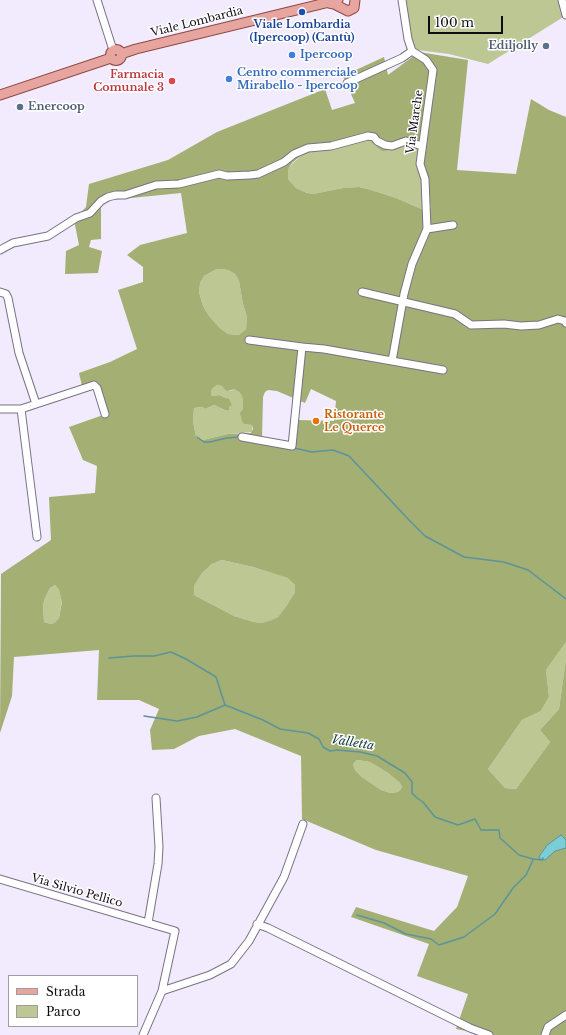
<!DOCTYPE html>
<meta charset="utf-8">
<style>
body{margin:0}
#map{position:relative;width:566px;height:1035px;overflow:hidden;background:#f2eafd;font-family:"Libre Baskerville",serif}
canvas{display:block}
.legend{position:absolute;left:8px;top:975px;width:130px;height:52px;box-sizing:border-box;background:#fff;border:1px solid #9f9da1;margin:0;padding:5px 7px;list-style:none;font-size:12px;color:#0f0b13}
.legend li{display:flex;align-items:center;gap:8px;height:20px}
.legend b{width:20px;border:1px solid #9f9da1}
.scale{position:absolute;left:428px;top:16px;width:75px;height:18px;box-sizing:border-box;border:2px solid #0f0b13;border-top:0;padding-left:5px;font-size:12px;line-height:14px;white-space:nowrap;color:#0f0b13;-webkit-text-stroke:3px #fff;paint-order:stroke}
</style>
<div id="map">
<canvas width="566" height="1035"></canvas>
<ul class="legend">
<li><b style="height:5px;background:#e6a59e"></b>Strada</li>
<li><b style="height:11px;background:#bdc793"></b>Parco</li>
</ul>
<div class="scale">100 m</div>
</div>
<script>
const ctx = document.querySelector('canvas').getContext('2d');
ctx.lineJoin = 'round';
function fill(path, color) {
  ctx.fillStyle = color;
  ctx.fill(path, 'evenodd');
}
function shape(rows) {
  const path = new Path2D();
  for (const r of rows) {
    if (r.length === 3) {
      path.moveTo(r[0] + r[2], r[1]);
      path.arc(r[0], r[1], r[2], 0, 2 * Math.PI);
      continue;
    }
    path.moveTo(r[0], r[1]);
    for (let i = 2; i < r.length; i += 2) path.lineTo(r[i], r[i + 1]);
  }
  return path;
}
function strokePath(path, color, width, dash) {
  ctx.strokeStyle = color;
  ctx.lineWidth = width;
  ctx.lineCap = dash ? 'butt' : 'round';
  ctx.setLineDash(dash || []);
  ctx.stroke(path);
}
function label(font, color, halo, rows, align = 'center') {
  ctx.font = font + ' "Libre Baskerville",serif';
  ctx.lineWidth = 3;
  ctx.setLineDash([]);
  ctx.textBaseline = 'middle';
  ctx.strokeStyle = halo;
  ctx.fillStyle = color;
  for (const [text, x, y, turn = 0] of rows) {
    ctx.save();
    ctx.translate(x, y);
    ctx.rotate((+turn || 0) * Math.PI / 180);
    ctx.textAlign = isNaN(turn) ? turn : align;
    if (halo) ctx.strokeText(text, 0, 0);
    ctx.fillText(text, 0, 0);
    ctx.restore();
  }
}
fill(shape([
 [404,0,559,0,560,6,565,16,488,64,449,54,417,50,411,40],
 [370,136,388,151,406,145,412,145,417,147,419,149,427,195,431,208,430,211,426,211,396,198,368,189,359,187,343,188,313,194,307,193,296,188,288,179,288,170,292,164,305,152],
 [217,269,224,269,230,271,235,274,239,281,243,304,247,317,246,329,239,335,228,334,220,328,209,316,203,306,199,292,200,283,204,276],
 [217,385,222,386,225,390,230,391,234,389,239,392,242,396,243,404,244,424,252,425,252,432,228,434,203,440,196,437,193,421,194,408,202,407,205,409,214,405,225,410,227,398,219,395,212,396,211,394,212,389],
 [222,560,253,567,289,578,295,585,295,592,287,605,278,617,273,620,262,623,254,622,234,616,194,595,194,586,202,573,212,564],
 [55,585,59,590,62,601,59,618,54,623,51,624,44,622,43,605,45,598,50,588],
 [566,642,566,659,559,709,540,730,550,742,516,789,505,788,488,769,522,720,541,711,549,697,546,670],
 [357,760,370,762,388,773,400,783,402,787,401,789,398,792,390,793,381,790,362,777,355,770,353,764]
]), '#bdc793');
fill(shape([
 [419,52,468,60,457,170,516,174,531,99,549,110,566,117,566,642,546,670,549,697,541,711,522,720,488,769,505,788,516,789,550,742,540,730,559,709,566,659,566,1035,486,1035,456,1029,468,994,417,976,429,944,351,917,356,907,434,931,457,907,468,876,376,850,302,819,301,756,235,729,199,736,174,749,152,750,150,730,159,709,139,700,97,700,99,650,14,657,12,696,0,733,1,574,51,540,49,497,95,493,97,466,83,460,69,427,106,414,98,382,82,386,79,373,110,362,137,349,118,290,143,282,143,267,127,255,140,245,187,233,181,193,101,201,101,239,91,240,89,247,102,251,98,273,65,274,66,251,79,245,74,220,86,207,89,184,168,160,217,132,325,89,332,110,355,103,343,76,384,57,388,75],
 [370,136,376,146,382,151,395,150,406,145,412,145,417,147,419,149,427,195,431,207,430,211,426,211,396,198,368,189,359,187,343,188,313,194,307,193,296,188,288,179,288,170,292,163,305,152],
 [217,269,224,269,230,271,235,274,239,281,243,304,247,317,246,329,239,335,228,334,220,328,209,316,203,306,199,292,200,283,204,276],
 [217,385,222,386,225,390,228,391,234,389,239,392,242,396,243,404,243,409,240,413,242,421,244,424,252,425,253,429,251,433,228,434,203,440,196,437,193,421,194,408,202,407,205,409,214,405,225,410,229,410,229,407,232,405,229,399,219,395,212,396,211,394,212,389],
 [311,389,336,401,334,421,298,420,290,445,262,439,263,397,265,392,268,390,277,391,305,403],
 [222,560,253,567,288,578,295,585,295,592,287,605,278,617,272,620,262,623,254,622,234,616,194,595,194,586,202,573,212,564],
 [55,585,59,590,62,602,59,618,54,623,51,624,44,622,43,605,45,598,50,588],
 [357,760,370,762,388,773,400,783,402,787,401,789,398,792,390,793,381,790,362,777,355,770,353,764]
]), '#a3af73');
const water = shape([
 [561,835,566,840,566,848,555,851,545,860,540,859,539,857,540,855,546,847,546,846,561,835]
]);
fill(water, '#7bced7');
strokePath(water, '#5b949c', 1);
strokePath(shape([
 [197,437,204,442,210,442,227,438,239,437],
 [294,448,312,452,333,450,349,456,409,520,425,536,464,557,504,562,528,570,566,599],
 [109,658,134,656,154,656,171,652,186,659,216,677,225,705],
 [144,716,177,721,197,717,225,705,263,720,280,729,308,733,319,739,323,747,330,751,337,750,360,752,377,756,405,773,412,782,412,793,417,798,423,802,435,817,458,825,475,819,481,830,499,830,500,838,519,855,533,859,542,860,543,858],
 [357,915,384,923,406,934,431,939,439,945,464,937,495,914,513,888,526,875,533,860]
]), '#5b949c', 1.5);
const minor = shape([
 [97,0,113,50],
 [562,0,566,15],
 [347,83,402,58,412,51],
 [427,229,453,225],
 [0,250,13,243,48,236,76,218,90,213,101,201,108,197,116,195,125,195,156,185,179,184,219,174,227,176,250,175,258,174,284,162,294,154,308,148,331,146,368,136,374,137,377,141,385,145,392,146,406,141,422,146],
 [0,292,6,294,8,298,19,353,36,404],
 [362,292,455,314,471,325,504,324,521,326,539,325,558,319,565,321,566,323],
 [249,340,302,347],
 [392,361,443,370],
 [0,409,21,409,94,385,97,388,105,414],
 [21,409,37,537],
 [242,437,292,446,302,347,324,349,392,361,404,294,412,264,427,229,425,179,420,164,433,70,426,60,412,51,408,39,402,0],
 [0,879,175,931,162,991,143,1035],
 [148,923,158,864,159,847,156,798],
 [257,924,268,928,470,1028,489,1035],
 [162,991,210,975,231,964,249,941,284,877,303,824],
 [545,1035,548,1027,566,1015]
]);
const major = shape([
 [329,3,334,4,348,11,354,8,355,0],
 [116,55,5.5],
 [121,54,136,49,338,0],
 [0,95,111,58]
]);
strokePath(minor, '#7a7186', 9);
strokePath(major, '#904844', 11);
strokePath(minor, '#fff', 7);
strokePath(major, '#e6a59e', 9);
for (const [x, y, r, color] of [
 [302,12,4,"#1a4fb4"],
 [546,46,4,"#5c6f8a"],
 [292,55,4,"#3f7fe0"],
 [229,79,4,"#3f7fe0"],
 [172,81,4,"#e0444e"],
 [20,107,4,"#5c6f8a"],
 [316,421,4,"#e8710a"]
]) {
  const dot = new Path2D();
  dot.arc(x, y, r, 0, 2 * Math.PI);
  ctx.fillStyle = color;
  ctx.fill(dot);
  strokePath(dot, '#fff', 1.5);
}
label('11px', '#0f0b13', '#fff', [
 ["Viale Lombardia",197,22,-14],
 ["Via Marche",415,122,-82],
 ["Via Silvio Pellico",77,891,16]
]);
label('bold 11px', '#164399', '#fff', [
 ["Viale Lombardia",302,25],
 ["(Ipercoop) (Cantù)",302,38]
]);
label('bold 11px', '#4e5e75', '#fff', [
 ["Ediljolly",538,46],
 ["Enercoop",28,107,"left"]
], 'right');
label('bold 11px', '#366cbe', '#fff', [
 ["Ipercoop",300,55],
 ["Centro commerciale",237,73],
 ["Mirabello - Ipercoop",237,86]
], 'left');
label('bold 11px', '#be3a42', '#fff', [
 ["Farmacia",164,75],
 ["Comunale 3",164,88]
], 'right');
label('bold 11px', '#c56008', '#fff', [
 ["Ristorante",324,415],
 ["Le Querce",324,428]
], 'left');
label('italic 12px', '#0c3539', '#fff', [
 ["Valletta",353,743,9]
]);
</script>
